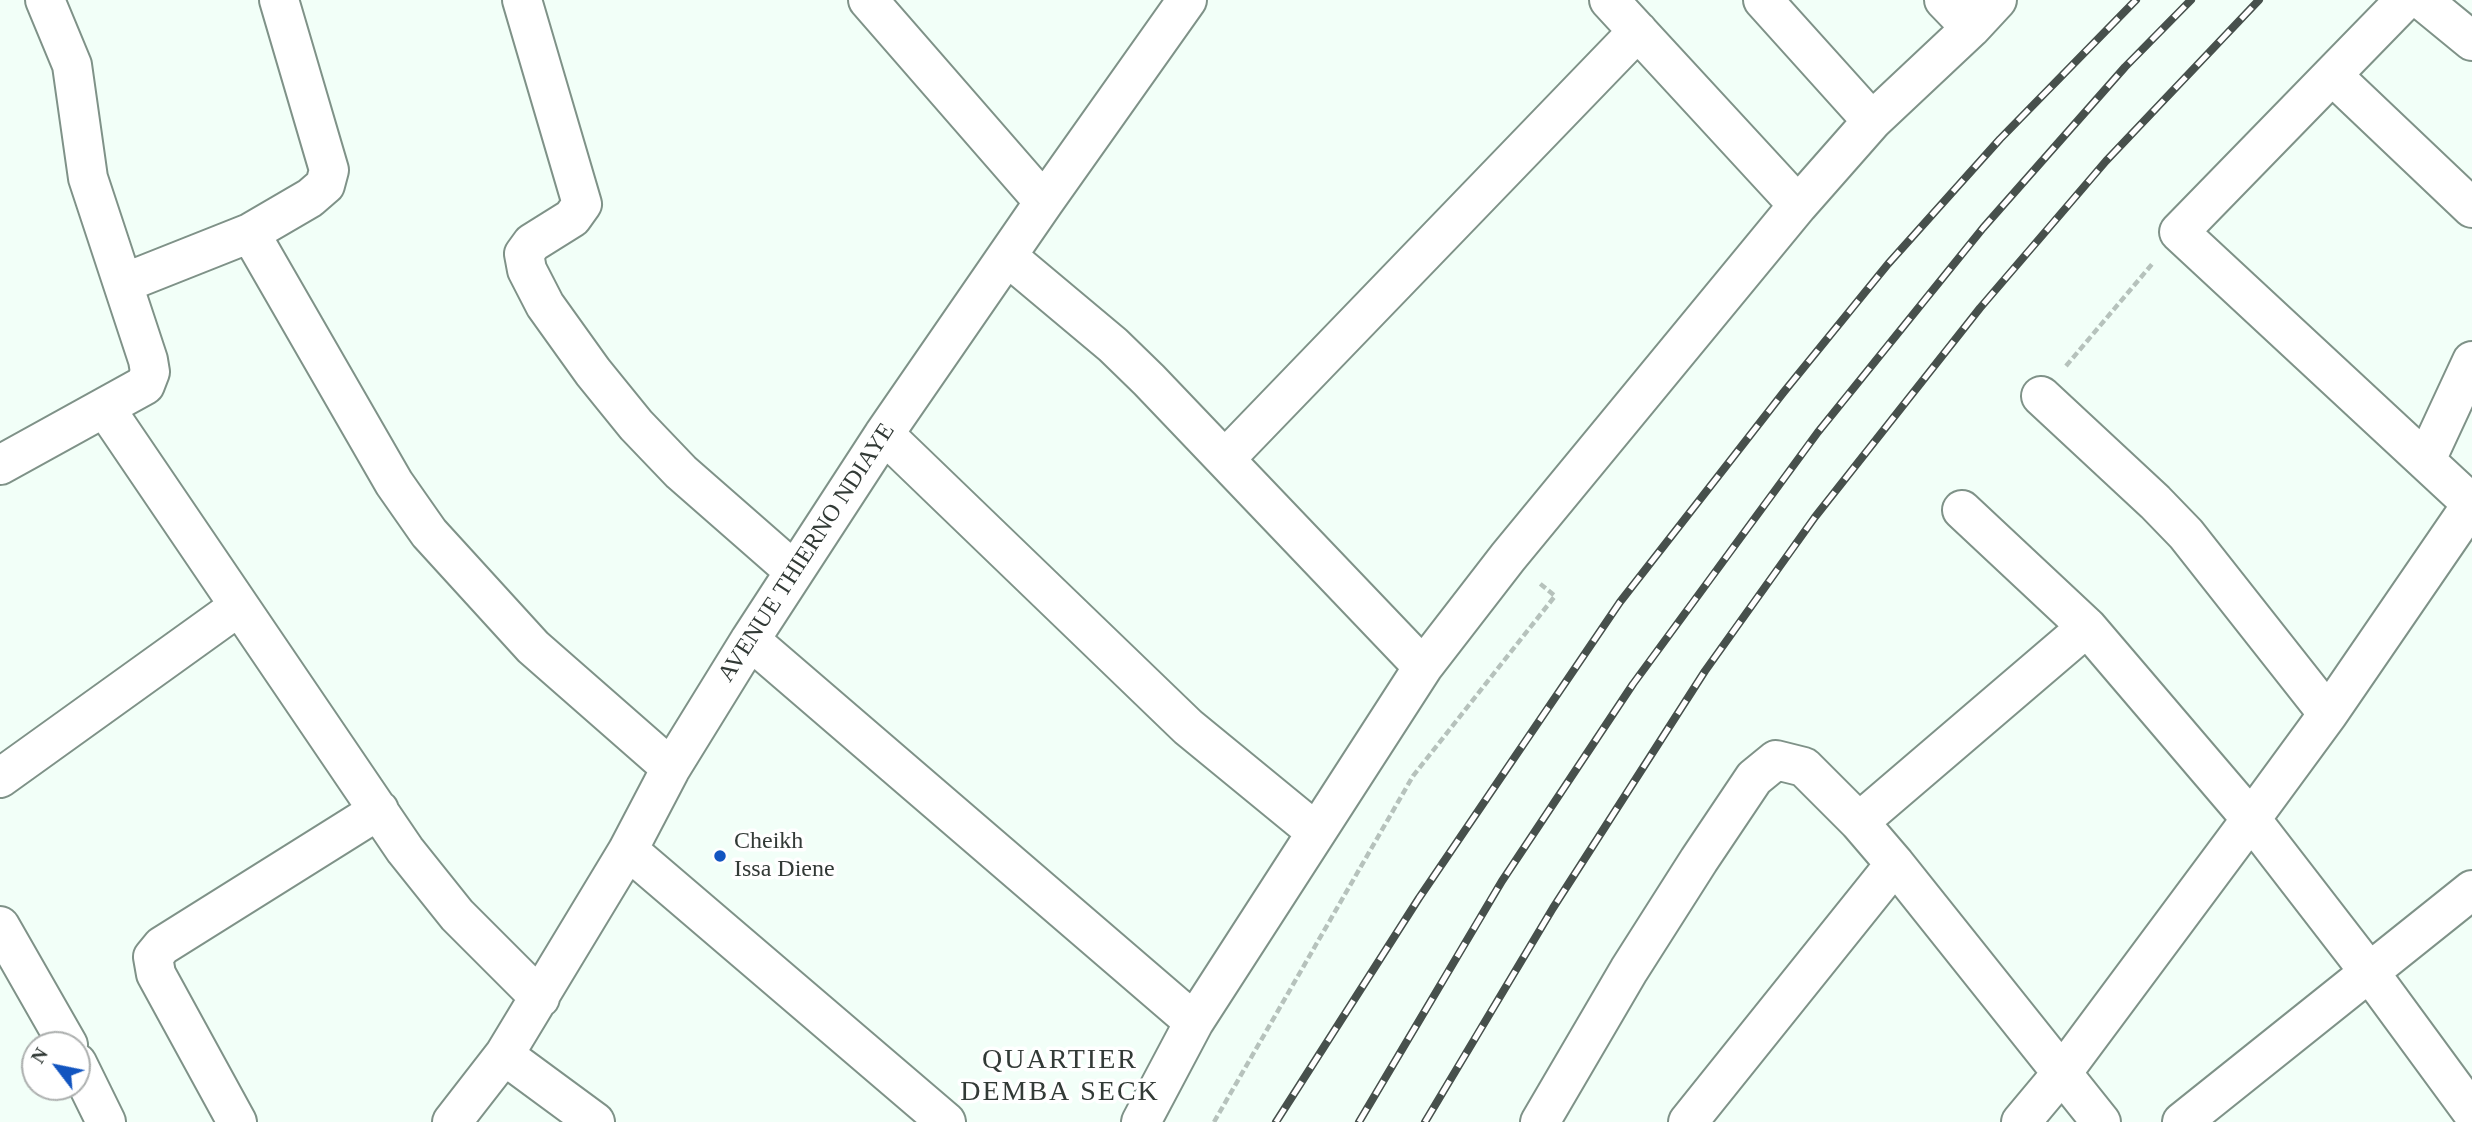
<!DOCTYPE html>
<style>
body{margin:0}
#map{position:relative;width:2472px;height:1122px;overflow:hidden;background:#f2fff8;font-family:Georgia,serif}
canvas{display:block}
.north{position:absolute;left:21px;top:1031px;width:70px;height:70px;box-sizing:border-box;background:#fff;border:2px solid #adb0af;border-radius:50%;rotate:302deg;font-size:19px;font-weight:700;line-height:28px;text-align:center;color:#323a36}
.north::after{content:'';display:block;margin:auto;width:24px;height:32px;background:#1255c0;clip-path:polygon(50% 0,100% 100%,50% 72%,0 100%)}
</style>
<div id="map">
<canvas width="2472" height="1122"></canvas>
<div class="north">N</div>
</div>
<script>
const ctx = document.querySelector('canvas').getContext('2d');
ctx.lineJoin = 'round';
function shape(rows) {
  const path = new Path2D();
  for (const r of rows) {
    path.moveTo(r[0], r[1]);
    for (let i = 2; i < r.length; i += 2) path.lineTo(r[i], r[i + 1]);
  }
  return path;
}
function strokePath(path, color, width, dash) {
  ctx.strokeStyle = color;
  ctx.lineWidth = width;
  ctx.lineCap = dash ? 'butt' : 'round';
  ctx.setLineDash(dash || []);
  ctx.stroke(path);
}
function label(font, color, halo, rows, align = 'center') {
  ctx.font = font + ' Georgia,serif';
  ctx.lineWidth = 7;
  ctx.setLineDash([]);
  ctx.textBaseline = 'middle';
  ctx.strokeStyle = halo;
  ctx.fillStyle = color;
  for (const [text, x, y, turn = 0] of rows) {
    ctx.save();
    ctx.translate(x, y);
    ctx.rotate((+turn || 0) * Math.PI / 180);
    ctx.textAlign = isNaN(turn) ? turn : align;
    if (halo) ctx.strokeText(text, 0, 0);
    ctx.fillText(text, 0, 0);
    ctx.restore();
  }
}
const minor = shape([
 [522,0,582,204,572,218,532,243,524,254,527,270,545,305,593,372,636,425,681,472,794,571],
 [868,0,1044,202],
 [1609,0,1798,205],
 [1763,0,1872,121],
 [1944,0,1971,28],
 [2405,0,2179,232,2472,504],
 [2422,0,2472,41],
 [2332,75,2472,208],
 [250,233,394,483,429,533,533,647,671,768],
 [1008,257,1113,345,1149,380,1423,667],
 [124,283,250,233,310,198,325,185,329,170,279,0],
 [2041,396,2155,502,2186,534,2328,714],
 [105,408,405,850,457,915,540,998],
 [884,434,1188,727,1316,832],
 [1225,459,1638,31],
 [2426,460,2472,361],
 [0,465,145,385,150,372,148,360,88,178,72,65,45,0],
 [1962,510,2087,627,2251,819,2370,973,2472,1112],
 [750,640,1194,1022],
 [0,778,238,607],
 [1859,822,2087,627],
 [628,850,946,1122],
 [0,926,68,1045],
 [504,1055,595,1122],
 [77,1063,106,1122],
 [237,1122,156,974,153,957,162,946,379,810],
 [452,1122,504,1055,628,850,671,768,750,640,884,434,1044,202,1187,0],
 [1141,1122,1194,1022,1423,667,1508,557,1798,205,1872,121,1971,28,1997,0],
 [1540,1122,1629,970,1699,860,1754,778,1776,760,1804,767,1859,822,1895,864,2101,1122],
 [1688,1122,1895,864],
 [2021,1122,2062,1073,2251,819,2328,714,2472,504],
 [2182,1122,2472,890]
]);
strokePath(minor, '#7f9288', 42);
strokePath(shape([
 [2066,366,2153,263],
 [1214,1122,1413,776,1555,596,1538,582]
]), '#b6c2bc', 4.5, [7, 3.5]);
strokePath(minor, '#fff', 38);
const rail = shape([
 [1276,1122,1419,898,1620,602,1783,393,1888,264,2000,139,2136,0],
 [1359,1122,1502,881,1633,684,1818,432,1983,228,2125,67,2191,0],
 [1425,1122,1553,908,1705,671,1815,517,1980,308,2106,161,2259,0]
]);
strokePath(rail, '#47504c', 8);
strokePath(rail, '#fff', 5, [16]);
for (const [x, y, r, color] of [
 [720,856,7,"#1255c0"]
]) {
  const dot = new Path2D();
  dot.arc(x, y, r, 0, 2 * Math.PI);
  ctx.fillStyle = color;
  ctx.fill(dot);
  strokePath(dot, '#fff', 2.5);
}
label('24px', '#323a36', '#fff', [
 ["AVENUE THIERNO NDIAYE",807,553,-57]
]);
label('24px', '#323a36', '#fff', [
 ["Cheikh",734,842],
 ["Issa Diene",734,870]
], 'left');
ctx.letterSpacing = '2px';
label('28px', '#323a36', '#fff', [
 ["QUARTIER",1060,1061],
 ["DEMBA SECK",1060,1093]
]);
ctx.letterSpacing = '0px';
</script>
